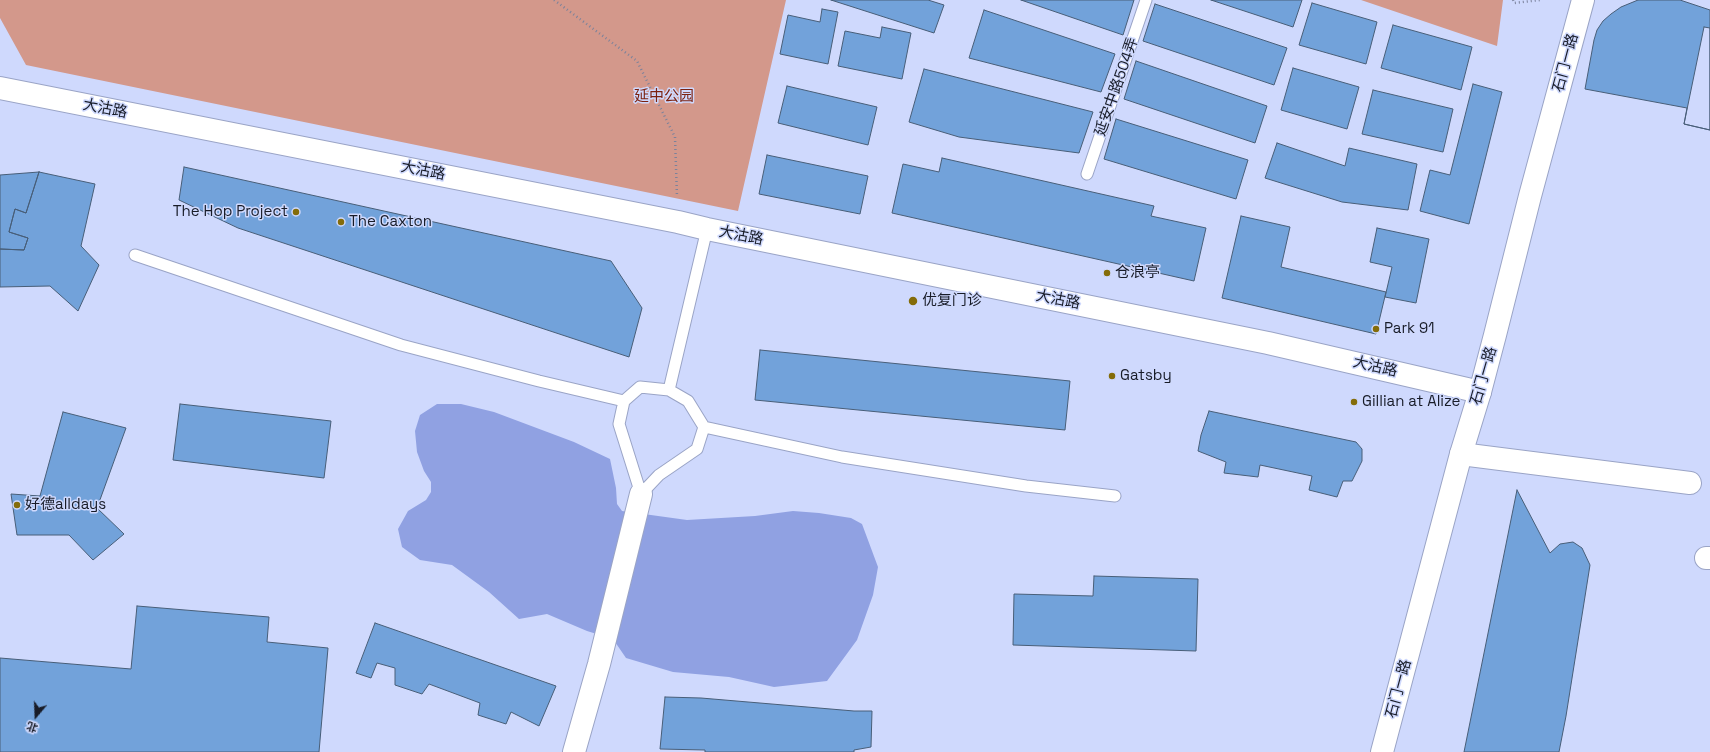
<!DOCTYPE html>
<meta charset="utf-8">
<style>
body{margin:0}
#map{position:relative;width:1710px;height:752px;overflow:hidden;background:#cfd9fd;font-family:"Space Grotesk","Noto Sans SC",sans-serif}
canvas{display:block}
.north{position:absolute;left:16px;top:696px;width:40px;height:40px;-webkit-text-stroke:3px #cfd9fd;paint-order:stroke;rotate:199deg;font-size:11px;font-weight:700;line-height:16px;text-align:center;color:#181c28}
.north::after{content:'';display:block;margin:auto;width:14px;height:18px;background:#181c28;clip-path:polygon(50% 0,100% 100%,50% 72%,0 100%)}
</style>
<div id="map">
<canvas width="1710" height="752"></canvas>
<div class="north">北</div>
</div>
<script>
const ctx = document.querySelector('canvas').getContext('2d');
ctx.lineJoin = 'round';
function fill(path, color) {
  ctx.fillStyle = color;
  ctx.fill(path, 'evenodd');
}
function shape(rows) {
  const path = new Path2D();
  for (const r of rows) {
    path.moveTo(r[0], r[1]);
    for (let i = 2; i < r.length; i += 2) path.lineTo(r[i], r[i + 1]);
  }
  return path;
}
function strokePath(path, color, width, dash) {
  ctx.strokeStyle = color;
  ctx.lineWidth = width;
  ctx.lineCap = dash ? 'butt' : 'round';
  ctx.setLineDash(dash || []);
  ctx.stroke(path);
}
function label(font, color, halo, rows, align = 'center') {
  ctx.font = font + ' "Space Grotesk","Noto Sans SC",sans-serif';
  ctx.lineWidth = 3;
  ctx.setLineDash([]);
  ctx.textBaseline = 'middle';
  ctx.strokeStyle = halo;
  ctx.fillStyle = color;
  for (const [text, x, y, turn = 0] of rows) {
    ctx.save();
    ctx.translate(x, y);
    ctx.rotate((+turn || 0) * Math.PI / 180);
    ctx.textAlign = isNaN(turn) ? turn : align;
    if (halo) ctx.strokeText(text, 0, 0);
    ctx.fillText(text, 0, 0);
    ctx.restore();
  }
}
fill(shape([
 [0,0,786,0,738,211,26,65,0,18],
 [1361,0,1503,0,1497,46]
]), '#d3988b');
fill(shape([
 [437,404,461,404,494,412,574,442,610,459,616,488,617,504,622,511,687,520,755,516,793,511,819,513,851,518,862,524,878,567,873,595,857,640,827,681,774,687,729,677,673,672,626,658,613,639,587,631,547,614,519,619,489,592,452,565,420,560,402,547,398,529,408,511,426,500,431,492,431,482,424,471,417,452,415,431,420,415]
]), '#90a1e2');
const building = shape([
 [831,0,928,0,944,5,934,33,831,0],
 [1021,0,1134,0,1123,35,1021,0],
 [1211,0,1302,0,1293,27,1211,0],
 [1638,0,1680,0,1710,10,1710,130,1684,124,1687,108,1585,89,1594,40,1597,30,1603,21,1611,14,1621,7,1638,0],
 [1312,3,1377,22,1366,64,1299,45,1312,3],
 [1155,4,1287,48,1274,85,1143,41,1155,4],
 [822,9,838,12,828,64,780,54,788,15,820,22,822,9],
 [984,10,1115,54,1101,92,969,58,984,10],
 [1393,25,1472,47,1461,90,1381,68,1393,25],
 [882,27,911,33,902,79,838,66,845,31,880,38,882,27],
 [1704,27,1710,28,1710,130,1684,124,1704,27],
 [1136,61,1267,106,1255,143,1124,99,1136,61],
 [1293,68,1359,87,1347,129,1281,110,1293,68],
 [924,69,1093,112,1079,153,959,137,909,122,924,69],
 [1473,84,1502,92,1469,224,1420,211,1430,170,1450,175,1473,84],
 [787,86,877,107,868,145,778,123,787,86],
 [1373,90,1453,109,1443,152,1362,134,1373,90],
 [1116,119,1248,160,1236,199,1104,159,1116,119],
 [1277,143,1345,166,1349,148,1417,164,1408,210,1342,202,1265,178,1277,143],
 [767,155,868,176,860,214,759,194,767,155],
 [942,158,1154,206,1151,216,1206,228,1194,281,892,213,903,164,939,172,942,158],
 [184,167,611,261,642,308,629,357,238,228,179,200,184,167],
 [39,172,95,184,81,246,99,265,78,311,50,286,0,287,0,249,24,250,28,238,9,232,15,209,26,213,39,172],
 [39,172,26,213,15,209,9,232,28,238,24,250,0,249,0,175,39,172],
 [1241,216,1290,227,1281,267,1386,292,1376,334,1222,298,1241,216],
 [1377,228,1429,239,1416,303,1385,297,1392,267,1370,262,1377,228],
 [760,350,1070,381,1065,430,755,400,760,350],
 [180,404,331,421,324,478,173,460,180,404],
 [1209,411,1356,442,1362,449,1362,461,1352,481,1343,481,1337,497,1309,490,1312,476,1260,465,1258,477,1224,473,1226,462,1198,451,1201,435,1209,411],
 [63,412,126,428,97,508,124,534,93,560,69,535,17,535,11,494,40,496,63,412],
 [1517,490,1550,553,1560,544,1573,542,1582,548,1590,565,1566,716,1559,752,1464,752,1517,490],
 [1094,576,1198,579,1196,651,1013,645,1014,594,1093,596,1094,576],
 [137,606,269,617,267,642,328,648,319,752,0,752,0,658,131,669,137,606],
 [375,623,556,686,539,726,511,712,506,724,478,715,480,703,429,684,422,694,395,685,395,668,377,663,371,678,356,673,375,623],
 [665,697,701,698,854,711,872,711,871,747,854,750,854,752,705,752,705,750,660,749,665,697]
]);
fill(building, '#72a2da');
strokePath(building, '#485e78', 1);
const lane = shape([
 [1087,174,1146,0],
 [135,255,401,345,539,381,624,401],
 [640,387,669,390,688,401,704,427,697,449,659,475,641,494,619,424,624,401,640,387],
 [669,390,707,229],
 [704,427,842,457,1026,486,1115,496]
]);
const street = shape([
 [0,88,678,222,707,229,1268,343,1480,392],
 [1461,454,1690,483],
 [1706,558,1710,558],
 [574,752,599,664,641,494]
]);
const secondary = shape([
 [1382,752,1461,454,1480,392,1495,335,1530,196,1583,0]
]);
strokePath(lane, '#9aa4c6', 13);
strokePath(street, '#9aa4c6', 24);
strokePath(secondary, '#9aa4c6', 24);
strokePath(shape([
 [554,0,637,61,675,137,677,197],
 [1513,0,1514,3,1540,0]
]), '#7b829b', 2.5, [1, 3]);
strokePath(lane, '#fff', 11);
strokePath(street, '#fff', 22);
strokePath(secondary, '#fff', 22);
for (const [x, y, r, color] of [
 [296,212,4,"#846c09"],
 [341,222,4,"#846c09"],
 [1107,273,4,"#846c09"],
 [913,301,5,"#846c09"],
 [1376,329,4,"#846c09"],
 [1112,376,4,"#846c09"],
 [1354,402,4,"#846c09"],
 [17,505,4,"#846c09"]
]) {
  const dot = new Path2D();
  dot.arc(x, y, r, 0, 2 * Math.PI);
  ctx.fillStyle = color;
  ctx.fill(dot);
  strokePath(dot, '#cfd9fd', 1.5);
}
label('15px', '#181c28', '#cfd9fd', [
 ["石门一路",1566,63,-75],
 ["延安中路504弄",1117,87,-71],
 ["大沽路",105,109,11],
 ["大沽路",423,171,11],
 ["大沽路",741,236,11],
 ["大沽路",1058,300,11],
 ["大沽路",1375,367,13],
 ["石门一路",1484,376,-74],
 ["石门一路",1399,689,-75]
]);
label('15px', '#7b210f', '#cfd9fd', [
 ["延中公园",664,97]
]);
label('15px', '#181c28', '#cfd9fd', [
 ["The Hop Project",288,212,"right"],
 ["The Caxton",349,222],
 ["仓浪亭",1115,273],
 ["优复门诊",922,301],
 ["Park 91",1384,329],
 ["Gatsby",1120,376],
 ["Gillian at Alize",1362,402],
 ["好德alldays",25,505]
], 'left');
</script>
